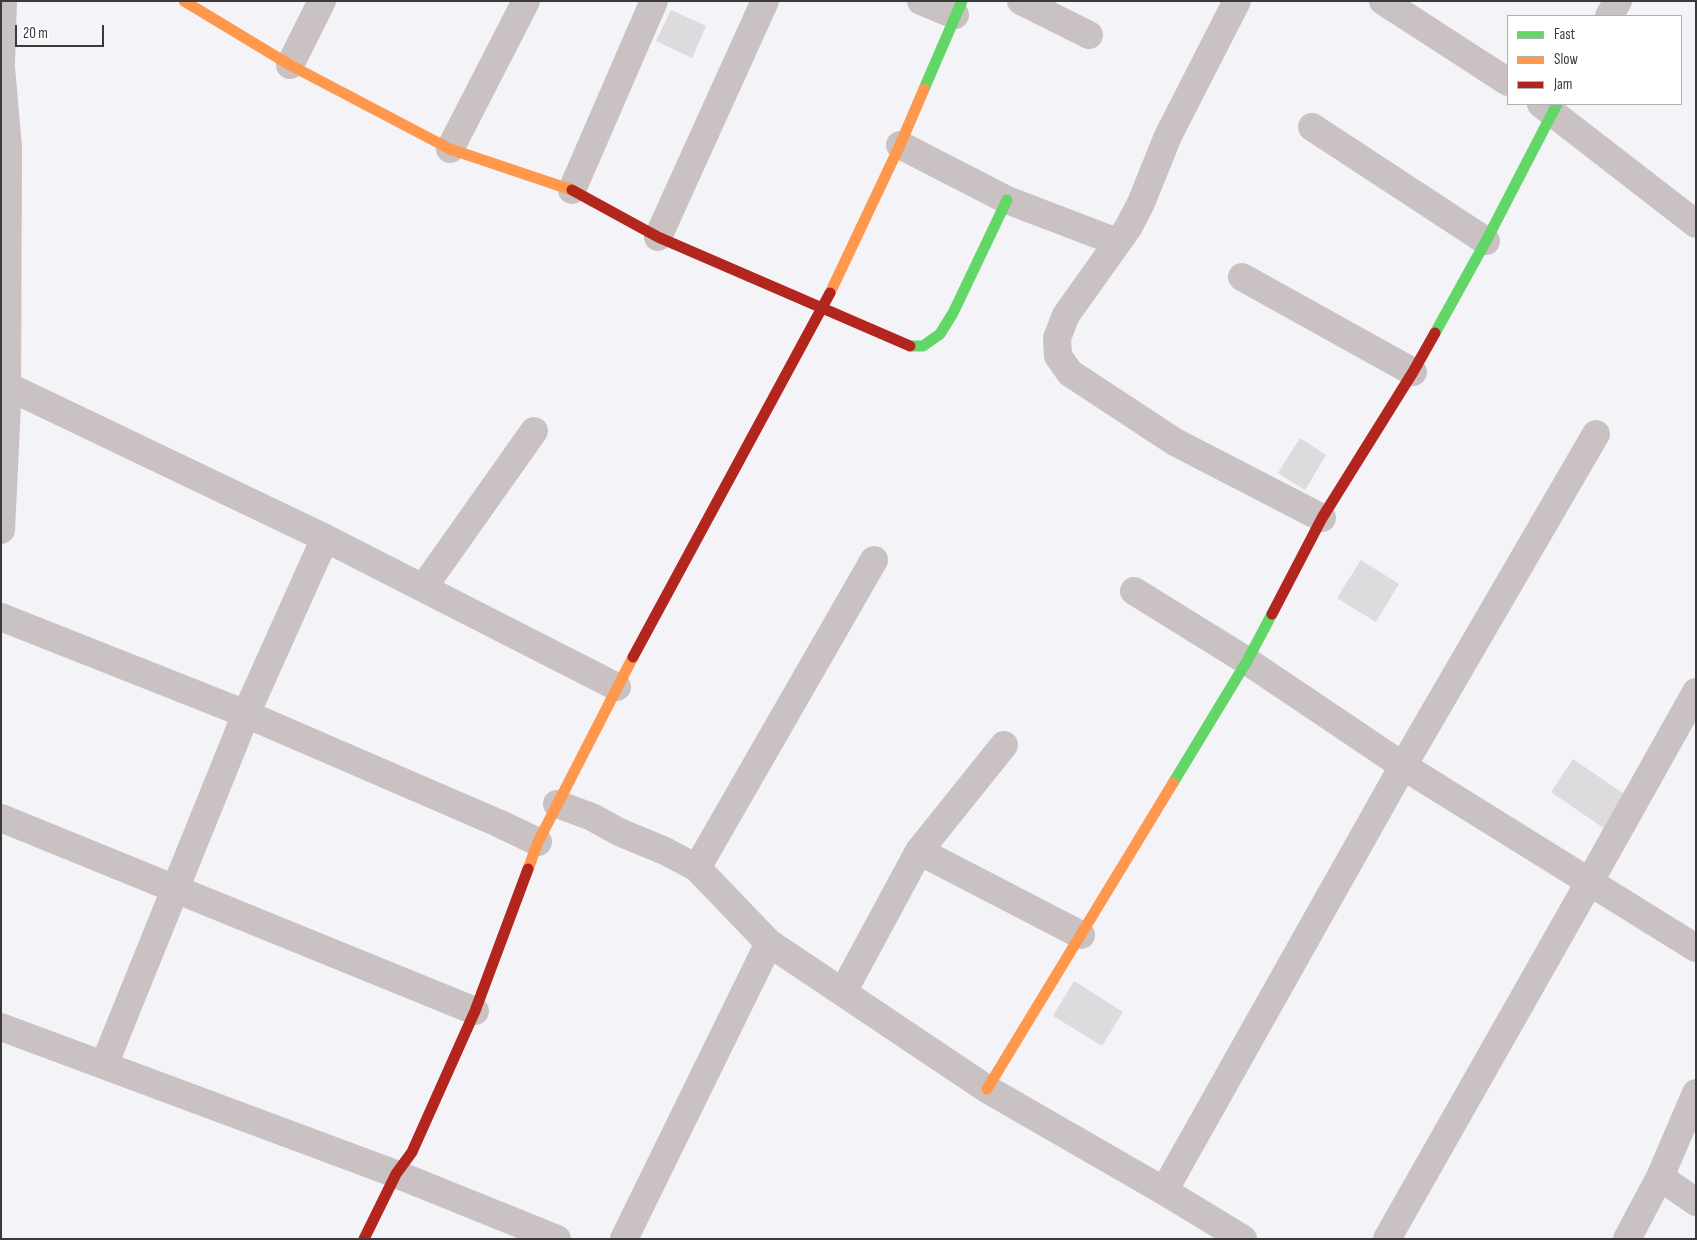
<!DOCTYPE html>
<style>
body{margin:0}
#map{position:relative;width:1697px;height:1240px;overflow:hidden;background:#f3f3f8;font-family:"Sofia Sans Condensed",sans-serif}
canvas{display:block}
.frame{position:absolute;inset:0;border:2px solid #3a3a3d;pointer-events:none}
.legend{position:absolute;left:1507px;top:15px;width:175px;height:90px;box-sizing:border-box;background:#fff;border:1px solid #b0b0b1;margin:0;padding:6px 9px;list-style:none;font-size:15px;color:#3a3a3d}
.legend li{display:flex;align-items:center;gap:10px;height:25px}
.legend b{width:25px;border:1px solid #b0b0b1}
.scale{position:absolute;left:15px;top:25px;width:89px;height:22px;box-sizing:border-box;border:2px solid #3a3a3d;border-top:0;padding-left:6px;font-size:15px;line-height:18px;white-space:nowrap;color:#3a3a3d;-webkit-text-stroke:4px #fff;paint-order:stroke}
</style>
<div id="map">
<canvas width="1697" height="1240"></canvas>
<div class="frame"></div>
<ul class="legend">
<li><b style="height:6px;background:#63d668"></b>Fast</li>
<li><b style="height:6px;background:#ff974d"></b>Slow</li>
<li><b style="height:6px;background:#b3261e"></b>Jam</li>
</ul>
<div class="scale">20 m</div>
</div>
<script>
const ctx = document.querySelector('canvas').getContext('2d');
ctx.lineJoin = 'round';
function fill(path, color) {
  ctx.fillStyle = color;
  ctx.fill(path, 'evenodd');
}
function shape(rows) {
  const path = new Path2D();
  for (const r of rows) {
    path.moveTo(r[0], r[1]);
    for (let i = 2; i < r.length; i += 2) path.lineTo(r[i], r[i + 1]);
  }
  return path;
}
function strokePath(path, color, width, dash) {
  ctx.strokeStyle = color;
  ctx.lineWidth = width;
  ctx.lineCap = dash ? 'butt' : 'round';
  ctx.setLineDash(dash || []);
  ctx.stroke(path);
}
fill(shape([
 [671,10,706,26,692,58,656,41],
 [1300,438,1326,455,1305,490,1278,473],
 [1361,560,1399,584,1376,622,1337,598],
 [1573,759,1627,796,1605,829,1551,792],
 [1074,981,1123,1012,1102,1046,1053,1016]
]), '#dddbdd');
strokePath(shape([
 [921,1,955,15],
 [1021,1,1089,35],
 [1237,1,1168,136,1141,203,1128,228,1066,315,1057,338,1058,356,1070,373,1175,442,1322,518],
 [1383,1,1508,82],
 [1609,16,1618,1],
 [1,63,3,1],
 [290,65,322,1],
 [1,67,8,148,7,404,1,530],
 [1541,104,1696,224],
 [1312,127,1486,241],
 [900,145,1007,200,1117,242],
 [450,149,526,1],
 [572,190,654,1],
 [658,237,765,1],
 [1242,277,1413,372],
 [7,386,325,538,617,687],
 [423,588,534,431],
 [1134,591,1247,661,1403,766,1696,948],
 [1,617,246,714,498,823,538,842],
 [557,804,592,817,619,832,665,851,697,868,769,943,987,1089,1164,1191,1243,1239],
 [1,818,475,1011],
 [919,851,1081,935],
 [697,868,874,560],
 [843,992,919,851,1004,745],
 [1,1027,396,1174,557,1239],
 [104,1065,246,714,325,538],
 [1660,1177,1696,1202],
 [1164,1191,1403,766,1596,434],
 [624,1239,769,943],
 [1387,1239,1590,881,1696,692],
 [1627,1239,1660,1177,1696,1093]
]), '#c9c1c2', 28);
strokePath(shape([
 [924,89,962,1],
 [1435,333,1486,241,1557,104],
 [910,346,923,346,940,334,953,313,1007,200],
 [1173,783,1247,661,1272,614]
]), '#63d668', 11);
strokePath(shape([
 [184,1,290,65,450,149,572,190],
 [830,293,900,145,924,89],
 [528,869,538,842,633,657],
 [987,1089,1173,783]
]), '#ff974d', 11);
strokePath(shape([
 [572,190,658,237,910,346],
 [1272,614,1322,518,1413,372,1435,333],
 [633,657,830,293],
 [364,1239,396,1174,412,1152,475,1011,528,869]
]), '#b3261e', 11);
</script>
